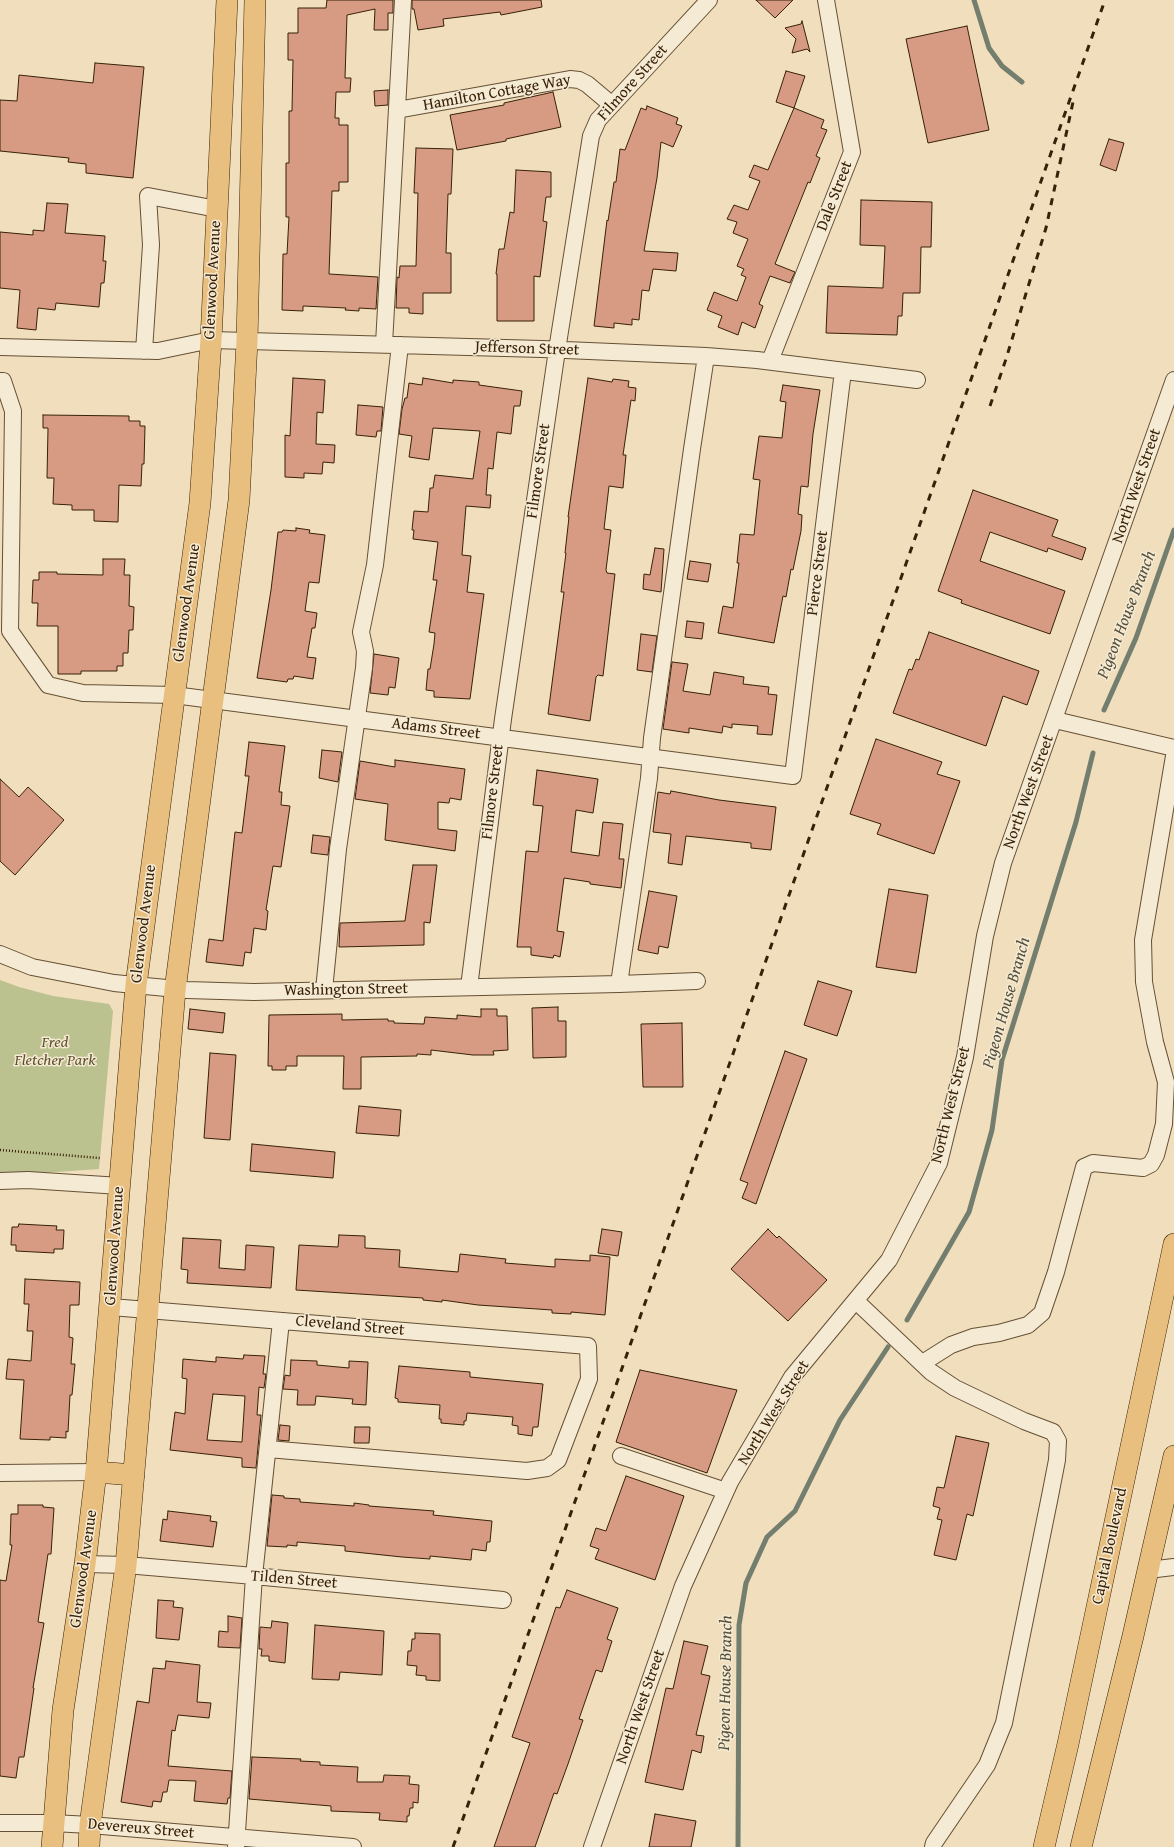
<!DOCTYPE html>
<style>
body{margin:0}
canvas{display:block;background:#f0debc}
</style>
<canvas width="1174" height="1847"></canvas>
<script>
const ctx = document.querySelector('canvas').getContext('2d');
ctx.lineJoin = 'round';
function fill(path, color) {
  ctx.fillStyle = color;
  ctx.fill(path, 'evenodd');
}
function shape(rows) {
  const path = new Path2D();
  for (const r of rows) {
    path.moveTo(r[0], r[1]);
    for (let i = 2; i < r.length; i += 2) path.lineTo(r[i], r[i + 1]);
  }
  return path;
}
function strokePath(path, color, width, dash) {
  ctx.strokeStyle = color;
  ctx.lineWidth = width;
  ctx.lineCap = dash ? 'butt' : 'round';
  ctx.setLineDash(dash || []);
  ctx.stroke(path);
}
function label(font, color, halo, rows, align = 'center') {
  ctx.font = font + ' "Gentium Book Plus",serif';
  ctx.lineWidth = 3;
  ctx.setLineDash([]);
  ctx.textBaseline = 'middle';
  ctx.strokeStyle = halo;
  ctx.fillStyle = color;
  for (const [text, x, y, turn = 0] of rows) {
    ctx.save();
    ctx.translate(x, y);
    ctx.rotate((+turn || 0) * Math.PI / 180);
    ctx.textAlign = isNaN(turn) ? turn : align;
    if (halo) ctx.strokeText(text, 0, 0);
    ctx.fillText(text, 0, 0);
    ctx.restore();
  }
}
fill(shape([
 [0,980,19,987,53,996,109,1004,113,1011,99,1169,0,1176]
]), '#bbc18f');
strokePath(shape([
 [974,0,989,48,1002,66,1022,82],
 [1104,710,1136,638,1174,530],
 [907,1320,969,1212,992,1130,1002,1060,1076,822,1093,753],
 [738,1847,739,1625,746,1583,767,1537,795,1511,840,1420,888,1347]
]), '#737e6e', 5);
const building = shape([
 [327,0,393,0,393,13,388,13,388,30,374,30,375,9,347,15,345,78,351,78,350,92,336,92,335,118,339,118,339,125,348,125,348,182,339,182,339,191,332,191,329,274,378,277,376,309,359,308,359,311,345,310,346,308,303,306,303,311,282,310,283,254,287,254,289,217,286,217,286,163,289,163,289,111,292,111,293,60,288,60,288,33,298,33,298,8,326,8,327,0],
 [412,0,541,0,542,7,501,15,500,12,443,19,444,26,418,30,414,9,412,9,412,0],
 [756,0,793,0,775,18,756,0],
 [802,21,810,52,807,49,792,53,796,39,785,28,801,24,802,21],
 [967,26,989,130,928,143,906,39,967,26],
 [95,63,144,67,133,178,86,173,86,164,68,162,69,158,0,151,0,100,17,101,19,75,93,83,95,63],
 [786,71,805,76,794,108,776,102,786,71],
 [388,90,388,105,375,106,374,91,388,90],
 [553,92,561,127,506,139,506,141,457,150,450,115,504,105,504,103,553,92],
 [647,106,678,118,676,124,682,126,673,147,661,142,657,178,644,251,678,253,676,271,653,269,649,291,642,290,639,320,632,319,632,325,614,323,614,328,594,326,607,220,608,221,614,182,616,182,620,149,625,150,641,108,646,110,647,106],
 [794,108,824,120,821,128,827,130,816,156,820,158,810,183,808,182,775,264,795,272,790,283,770,276,759,304,763,306,755,328,742,322,738,335,718,327,722,316,707,310,714,292,737,301,746,277,741,275,744,269,737,266,748,239,733,233,737,222,727,219,734,205,748,210,760,181,749,177,754,165,768,170,794,108],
 [1109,139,1124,143,1116,171,1100,165,1109,139],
 [416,148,453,149,451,194,448,194,446,253,451,253,451,293,423,293,423,314,409,313,409,308,396,308,397,277,399,278,400,266,416,266,418,193,414,193,416,148],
 [516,170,551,172,551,197,546,197,543,221,547,222,540,277,534,276,534,321,497,321,497,274,496,274,499,249,504,249,510,212,514,213,516,170],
 [861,200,932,202,931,247,921,247,920,293,903,293,902,316,898,316,897,335,826,333,828,286,883,288,885,246,860,245,861,200],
 [47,203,68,204,65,233,105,236,103,261,106,261,104,283,101,283,99,307,56,303,55,310,38,308,36,330,17,328,20,290,0,288,0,232,33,235,33,230,44,231,47,203],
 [293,378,325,380,323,413,317,412,316,444,335,445,334,463,323,462,322,474,304,473,304,478,285,477,285,435,290,436,293,378],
 [423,378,453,383,453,380,479,382,479,385,522,391,520,406,514,406,511,434,497,432,493,469,488,468,486,495,491,495,490,508,466,506,462,555,471,556,467,592,484,594,470,699,434,697,434,691,426,690,428,669,430,669,434,644,435,633,429,632,437,580,433,580,438,542,413,539,414,530,412,530,414,511,428,512,430,488,433,488,435,475,473,479,480,431,433,428,429,460,409,457,412,436,399,434,402,409,405,398,407,398,409,383,422,385,423,378],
 [588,378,612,382,613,379,629,381,628,387,636,388,635,401,631,400,623,455,626,455,623,488,609,486,604,529,611,530,606,570,607,573,615,574,603,676,598,675,596,677,590,721,548,714,564,592,561,592,566,553,565,553,569,517,568,517,588,378],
 [783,385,820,390,813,434,808,487,801,486,798,514,802,515,801,531,793,570,791,569,786,597,783,596,774,643,718,633,723,606,733,608,739,563,737,563,740,534,754,535,760,480,753,479,759,436,782,438,786,402,780,401,783,385],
 [358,405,383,407,381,431,377,431,376,437,356,435,358,405],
 [43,415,129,416,129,421,140,421,140,426,145,426,144,464,142,464,141,486,119,485,118,522,94,521,94,510,72,510,72,505,53,504,54,478,47,478,48,428,43,428,43,415],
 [973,490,1058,520,1052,536,1086,548,1082,560,1048,548,1047,552,990,532,980,561,1065,591,1050,634,961,603,962,600,938,591,973,490],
 [296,528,310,530,309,533,325,535,319,583,309,582,305,611,317,613,315,628,312,628,307,657,316,658,313,679,294,676,293,679,288,679,287,682,257,678,271,590,278,532,282,532,283,530,296,531,296,528],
 [655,548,664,549,661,592,643,589,644,574,650,575,655,548],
 [103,559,125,559,124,575,130,575,129,606,134,607,133,630,129,630,128,653,123,653,123,666,117,666,117,671,81,671,81,674,58,674,58,626,37,626,38,603,32,603,33,580,39,580,39,572,57,572,57,574,103,575,103,559],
 [690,561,711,564,708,582,687,579,690,561],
 [687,621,704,623,702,639,685,637,687,621],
 [929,632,1039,671,1027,705,1003,696,986,746,893,713,909,669,912,670,916,659,919,660,929,632],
 [641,634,657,636,652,672,637,670,641,634],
 [374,654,399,658,395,688,389,687,388,695,370,693,374,654],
 [672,662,688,664,683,691,710,695,714,672,744,677,743,684,769,687,768,694,777,695,772,735,757,734,758,726,732,724,732,728,723,726,722,733,689,728,689,733,663,729,672,662],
 [876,739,942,762,937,774,960,781,934,854,877,834,881,824,850,814,876,739],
 [249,742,285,746,279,792,282,792,281,805,290,806,281,867,273,866,266,910,268,911,266,930,254,928,251,953,245,952,243,966,206,962,209,939,223,941,235,832,242,833,249,776,245,776,249,742],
 [322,750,342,752,338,782,319,778,322,750],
 [395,760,465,769,461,800,450,798,449,803,438,802,438,829,457,831,455,851,385,840,388,804,355,799,360,761,395,767,395,760],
 [537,770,598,779,593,813,576,810,571,852,599,856,603,822,623,824,619,859,624,859,621,888,590,884,590,882,564,878,557,931,564,932,560,957,554,955,553,958,531,955,531,947,517,947,526,851,538,852,543,806,533,805,537,770],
 [0,779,19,797,28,787,64,820,15,875,0,861,0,779],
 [671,791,719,800,776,807,771,850,751,848,751,843,686,836,682,865,668,863,671,834,653,832,658,792,670,794,671,791],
 [313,835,330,837,328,855,311,853,313,835],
 [413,865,437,865,430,923,424,922,424,945,339,947,340,923,405,921,413,865],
 [889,889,928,895,916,973,876,967,889,889],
 [649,891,677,896,668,948,659,946,658,954,638,950,649,891],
 [818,981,852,991,837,1036,804,1025,818,981],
 [558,1007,558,1021,566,1021,566,1057,533,1058,532,1008,558,1007],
 [190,1009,225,1013,223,1033,188,1029,190,1009],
 [481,1009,497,1009,497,1016,507,1016,508,1050,493,1051,494,1055,473,1055,431,1050,431,1055,417,1054,417,1056,361,1057,361,1089,343,1089,344,1056,297,1056,297,1066,286,1066,286,1070,272,1070,272,1066,268,1066,269,1015,342,1014,342,1020,388,1019,388,1021,394,1021,394,1023,424,1024,425,1017,457,1019,457,1015,481,1017,481,1009],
 [682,1023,683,1087,643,1087,641,1024,682,1023],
 [785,1051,807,1059,756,1204,742,1198,748,1183,740,1180,785,1051],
 [210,1053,236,1055,230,1140,204,1138,210,1053],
 [359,1106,401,1110,399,1136,356,1133,359,1106],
 [252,1144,335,1152,333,1178,250,1171,252,1144],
 [19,1224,57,1226,56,1230,64,1230,63,1249,54,1249,54,1253,16,1251,16,1245,11,1245,12,1227,18,1227,19,1224],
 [602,1229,622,1232,618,1256,598,1253,602,1229],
 [768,1229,777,1238,779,1236,827,1280,788,1321,731,1269,768,1229],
 [339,1235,365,1236,365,1248,400,1250,399,1267,458,1272,460,1254,506,1259,505,1263,555,1267,555,1259,590,1261,590,1255,610,1257,605,1315,571,1312,571,1314,552,1313,552,1310,478,1305,442,1300,442,1302,423,1300,423,1298,296,1290,299,1245,338,1247,339,1235],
 [183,1238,221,1240,219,1268,245,1270,246,1245,274,1247,271,1288,187,1283,188,1270,181,1269,183,1238],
 [25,1279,80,1282,79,1305,70,1305,69,1337,73,1338,71,1364,75,1364,72,1395,70,1395,68,1432,66,1431,66,1438,50,1437,50,1440,20,1439,24,1380,6,1379,8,1359,31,1361,33,1331,27,1331,29,1304,24,1304,25,1279],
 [244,1355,265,1356,263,1374,266,1374,264,1388,259,1387,257,1415,261,1415,256,1468,242,1467,242,1458,170,1450,175,1412,185,1414,187,1379,182,1378,183,1359,216,1362,216,1357,243,1359,244,1355],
 [213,1394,245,1396,242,1442,207,1440,213,1394],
 [291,1360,317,1361,317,1365,349,1368,349,1361,368,1362,366,1405,352,1404,353,1399,316,1396,315,1405,297,1405,298,1390,283,1389,285,1375,290,1376,291,1360],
 [399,1366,470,1372,470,1377,543,1384,538,1427,533,1427,532,1436,518,1434,518,1426,512,1425,513,1417,467,1413,466,1421,464,1421,464,1425,441,1423,441,1419,439,1419,440,1405,398,1402,398,1399,395,1398,399,1366],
 [640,1370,737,1390,707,1473,616,1442,640,1370],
 [280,1425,290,1426,289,1441,278,1440,280,1425],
 [355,1427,370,1427,369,1443,354,1443,355,1427],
 [956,1436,989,1443,973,1516,967,1514,956,1560,934,1555,942,1520,937,1519,940,1508,933,1506,937,1487,944,1488,956,1436],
 [626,1476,684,1496,655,1580,595,1559,599,1549,590,1546,596,1528,606,1531,626,1476],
 [272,1495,284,1496,284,1498,300,1499,300,1502,354,1506,354,1503,369,1505,369,1506,434,1511,433,1515,492,1521,490,1542,487,1542,486,1551,472,1549,471,1560,430,1556,430,1559,402,1557,345,1551,345,1546,297,1542,297,1546,287,1545,287,1547,267,1546,272,1495],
 [18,1505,43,1505,43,1507,54,1508,51,1554,48,1554,38,1622,44,1623,33,1688,34,1688,24,1757,19,1757,16,1778,0,1776,0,1580,6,1581,12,1545,10,1545,11,1514,18,1514,18,1505],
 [168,1511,211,1516,210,1521,217,1522,213,1547,160,1541,163,1519,167,1520,168,1511],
 [567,1590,618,1608,607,1639,612,1641,602,1672,596,1670,579,1719,583,1720,568,1764,557,1794,554,1793,535,1847,494,1847,530,1743,512,1737,556,1607,560,1608,567,1590],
 [158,1600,174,1601,173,1607,183,1608,179,1640,156,1638,158,1600],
 [228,1616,242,1618,240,1648,218,1647,219,1631,228,1632,228,1616],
 [272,1621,288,1623,285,1663,269,1661,269,1656,261,1656,262,1649,259,1649,260,1627,271,1628,272,1621],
 [315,1625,384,1631,382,1675,340,1672,339,1680,312,1679,315,1625],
 [415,1633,440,1634,440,1681,426,1680,426,1676,416,1675,417,1666,407,1665,408,1651,411,1651,412,1639,415,1639,415,1633],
 [684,1641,708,1646,701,1674,710,1676,696,1735,704,1736,701,1753,692,1750,683,1790,645,1782,666,1688,673,1689,684,1641],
 [166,1661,200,1665,197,1702,211,1703,209,1718,178,1715,175,1731,172,1730,168,1766,232,1771,230,1798,228,1798,227,1804,194,1801,196,1781,169,1780,167,1792,163,1792,161,1802,153,1801,152,1807,121,1802,137,1701,149,1703,153,1668,165,1669,166,1661],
 [252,1757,301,1759,300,1761,320,1762,320,1765,358,1767,357,1782,383,1782,384,1775,410,1776,409,1784,419,1785,418,1803,413,1802,413,1808,410,1808,409,1816,407,1816,407,1822,379,1820,380,1813,331,1811,331,1806,249,1799,252,1757],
 [655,1814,696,1821,691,1847,649,1847,655,1814]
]);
fill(building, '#d79a83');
strokePath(building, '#382108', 1);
const minor = shape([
 [397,110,570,79,579,80,587,84,612,105],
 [384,344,403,0],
 [0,347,158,351,211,340,542,349,706,356,757,360,917,380],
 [144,351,151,245,148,196,217,209],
 [770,361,852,152,826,0],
 [0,381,3,381,13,411,10,631,48,685,83,693,174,695,793,776,843,371],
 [1055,720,1174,748],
 [0,954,32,967,114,983,187,990,254,992,619,984,697,981],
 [619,984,649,778,652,738,692,449,706,356],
 [469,987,503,719,557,350,591,136,598,120,709,0],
 [324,990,338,849,364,668,365,651,361,632,375,565,400,345],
 [0,1181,28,1180,120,1186],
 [856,1301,931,1372,955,1388,1024,1421,1053,1432,1058,1441,1057,1460,1050,1496,1004,1723,987,1765,934,1843,933,1847],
 [111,1307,588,1346,589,1379,558,1460,547,1468,527,1471,268,1449],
 [924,1362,951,1345,973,1337,999,1333,1028,1325,1042,1313,1056,1272,1084,1167,1093,1163,1143,1168,1151,1164,1156,1155,1164,1124,1166,1082,1155,1042,1144,982,1143,940,1174,756],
 [621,1456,726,1491],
 [0,1473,96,1472],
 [85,1564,126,1565,254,1576,503,1600],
 [1148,1570,1174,1567],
 [0,1823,53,1823,90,1825,353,1847],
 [236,1847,254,1576,281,1321],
 [592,1847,683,1586,730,1482,792,1377,889,1260,939,1163,965,1057,985,936,1003,863,1174,380]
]);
const major = shape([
 [96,1472,134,1475],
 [52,1847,63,1710,85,1564,96,1472,136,985,200,503,211,340,227,0],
 [89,1847,90,1825,126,1565,175,990,239,500,247,341,255,0],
 [1044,1847,1068,1744,1174,1244],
 [1081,1847,1133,1636,1174,1456]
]);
strokePath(minor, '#665035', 18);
strokePath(major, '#382108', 22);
strokePath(shape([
 [0,1150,100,1158]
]), '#382108', 2.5, [1, 2]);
strokePath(minor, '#f5ead3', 16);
strokePath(major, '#e8bf7e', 21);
strokePath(shape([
 [990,406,1006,359,1046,228,1073,102],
 [453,1847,1105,0]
]), '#382108', 3, [7, 7]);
label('16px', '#382108', '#f5ead3', [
 ["Filmore Street",633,83,-48],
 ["Hamilton Cottage Way",497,93,-10],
 ["Dale Street",835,196,-69],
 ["Glenwood Avenue",213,280,-87],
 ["Jefferson Street",527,349,2],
 ["Filmore Street",539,471,-82],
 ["North West Street",1137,486,-71],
 ["Pierce Street",818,573,-83],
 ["Glenwood Avenue",187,603,-82],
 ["Adams Street",436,729,7],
 ["Filmore Street",493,792,-83],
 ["North West Street",1029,792,-70],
 ["Glenwood Avenue",144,924,-83],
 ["Washington Street",346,990,-1],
 ["North West Street",951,1105,-76],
 ["Glenwood Avenue",115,1246,-86],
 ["Cleveland Street",350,1326,5],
 ["North West Street",774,1413,-58],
 ["Capital Boulevard",1110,1546,-78],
 ["Glenwood Avenue",84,1569,-82],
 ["Tilden Street",294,1580,5],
 ["North West Street",641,1707,-71],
 ["Devereux Street",141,1829,5]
]);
label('italic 16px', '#5f5130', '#f5ead3', [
 ["Fred",55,1043],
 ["Fletcher Park",55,1061]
]);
label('italic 17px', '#55503b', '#f5ead3', [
 ["Pigeon House Branch",1127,615,-69],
 ["Pigeon House Branch",1007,1003,-74],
 ["Pigeon House Branch",726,1683,-89]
]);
</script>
